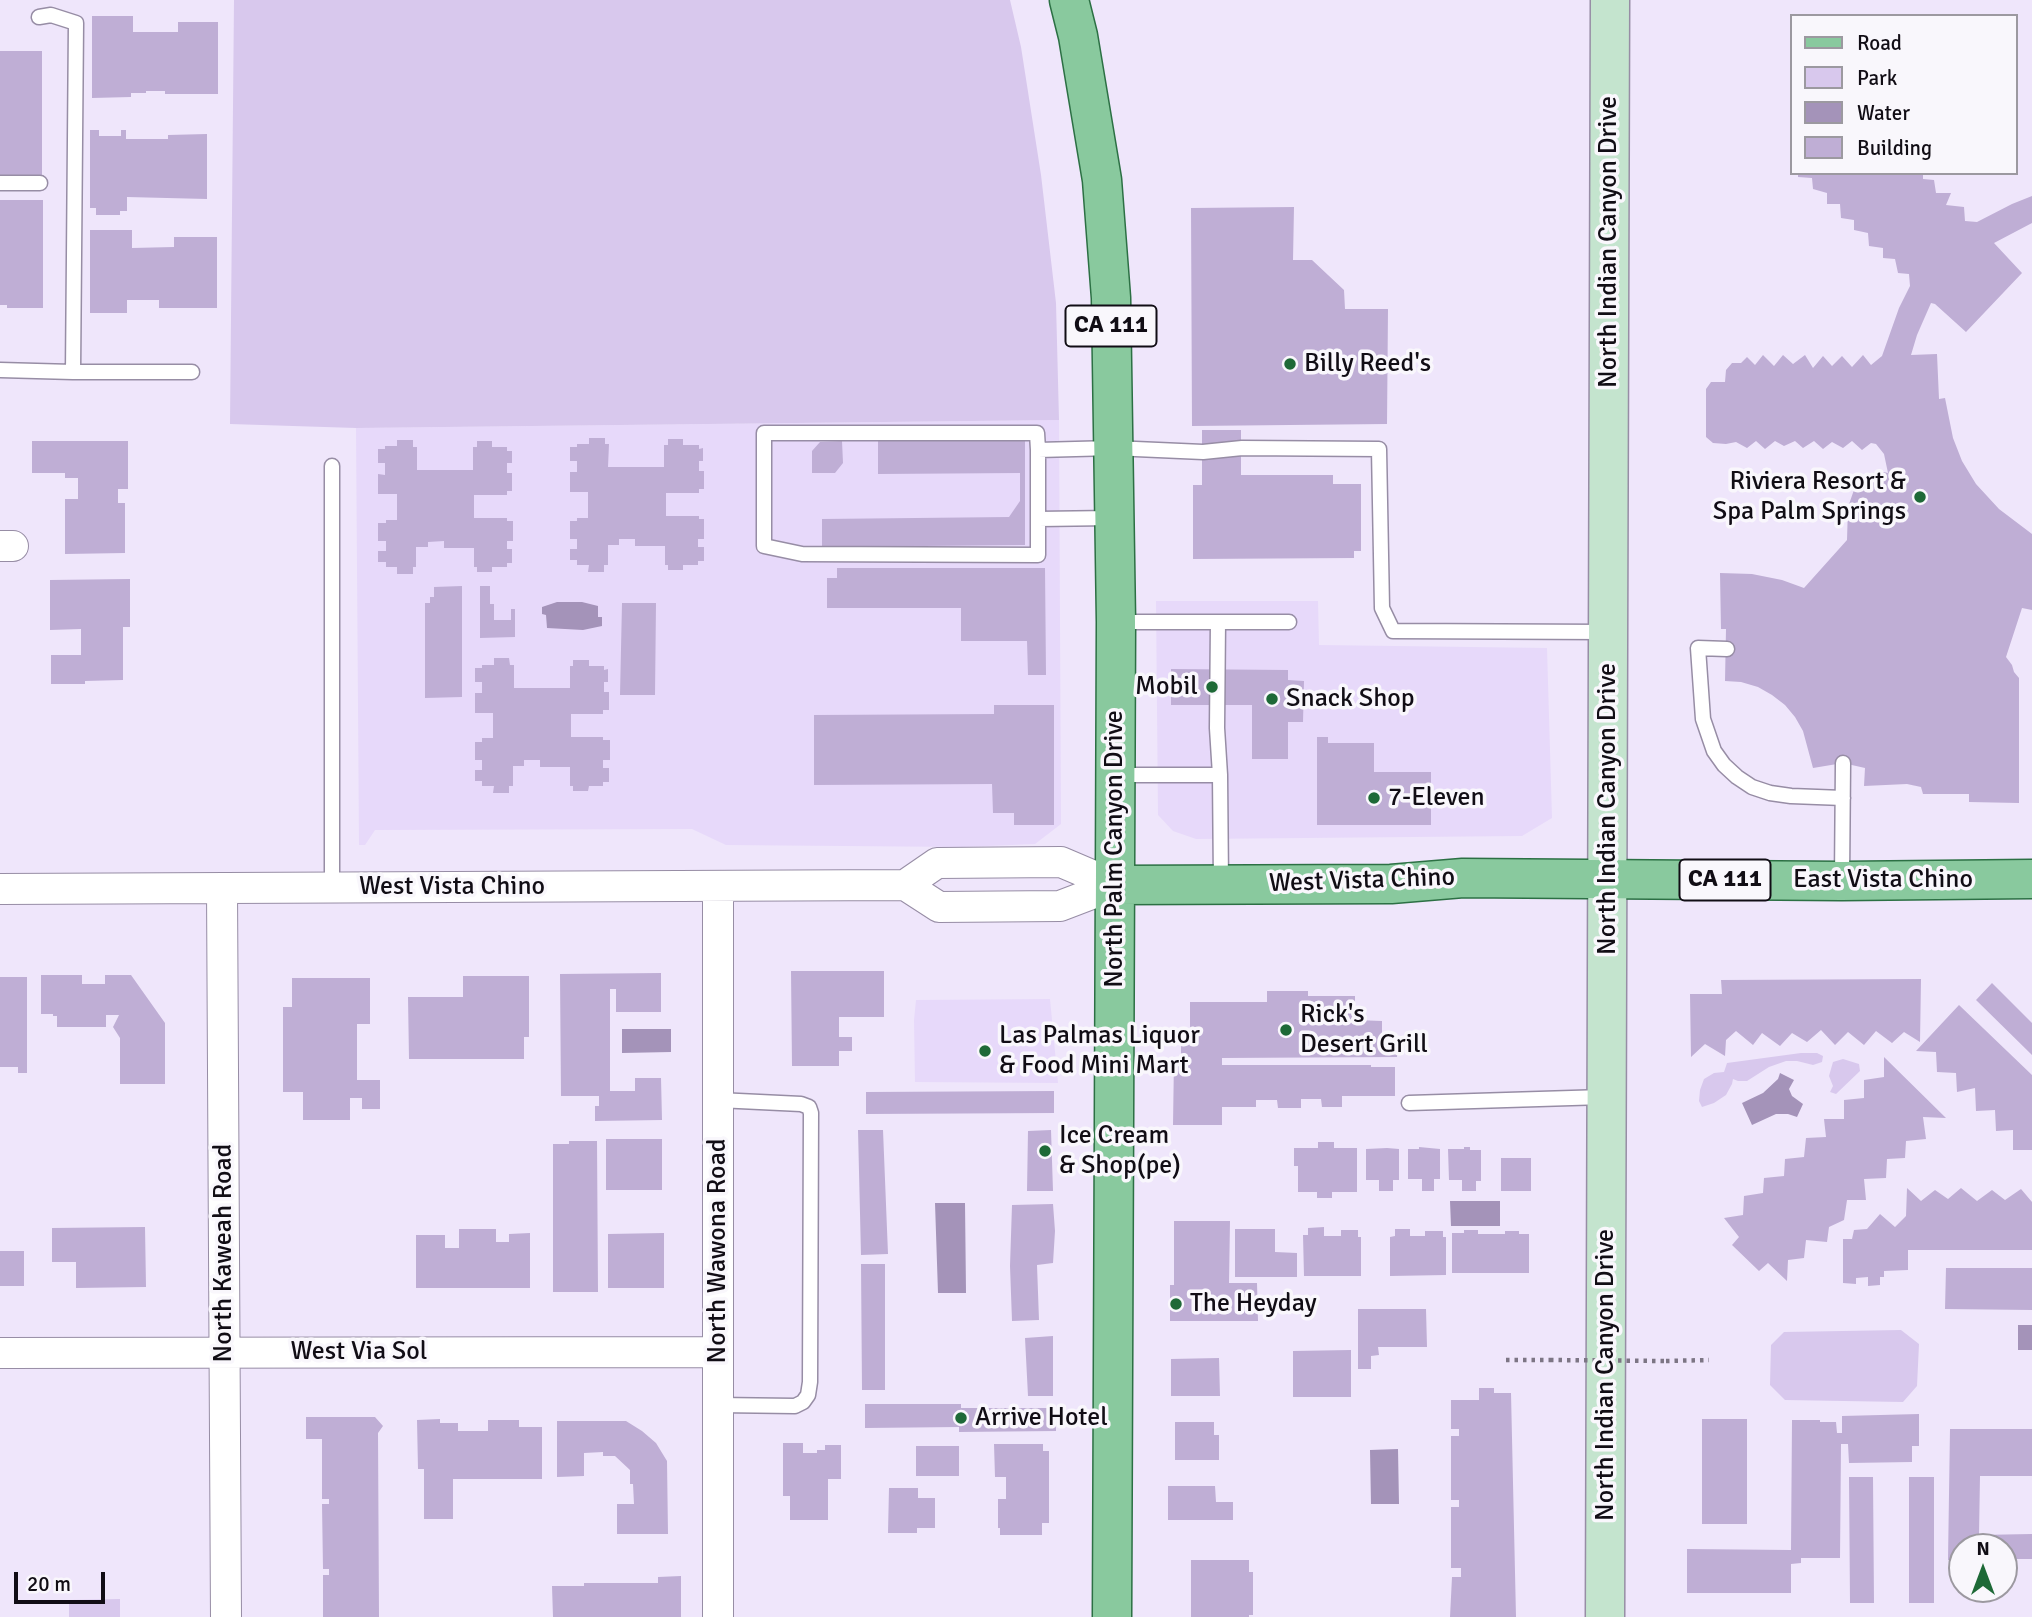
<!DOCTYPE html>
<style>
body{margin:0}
#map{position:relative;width:2032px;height:1617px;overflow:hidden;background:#efe6fb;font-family:Signika,sans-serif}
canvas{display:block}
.legend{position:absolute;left:1790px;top:14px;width:228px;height:161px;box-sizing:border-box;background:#f9f7fc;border:2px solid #9c99a0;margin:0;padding:9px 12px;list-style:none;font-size:21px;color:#110d15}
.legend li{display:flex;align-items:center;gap:14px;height:35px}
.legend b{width:35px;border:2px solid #9c99a0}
.north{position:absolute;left:1948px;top:1533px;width:70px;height:70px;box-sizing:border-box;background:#f9f7fc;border:2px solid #9c99a0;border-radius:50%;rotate:0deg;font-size:19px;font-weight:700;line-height:28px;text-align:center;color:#110d15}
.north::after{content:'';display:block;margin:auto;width:24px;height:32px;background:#1e6937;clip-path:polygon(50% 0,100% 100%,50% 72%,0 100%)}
.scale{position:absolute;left:14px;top:1572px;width:91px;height:32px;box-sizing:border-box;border:4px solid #110d15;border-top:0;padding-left:9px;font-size:21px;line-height:24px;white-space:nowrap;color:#110d15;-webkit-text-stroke:5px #f9f7fc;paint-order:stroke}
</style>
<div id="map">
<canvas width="2032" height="1617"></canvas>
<ul class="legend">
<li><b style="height:9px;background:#89c99e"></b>Road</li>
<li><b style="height:19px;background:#d8c8ed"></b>Park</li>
<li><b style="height:19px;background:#a493b9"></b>Water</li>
<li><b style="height:19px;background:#bfaed5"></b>Building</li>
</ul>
<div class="north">N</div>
<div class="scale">20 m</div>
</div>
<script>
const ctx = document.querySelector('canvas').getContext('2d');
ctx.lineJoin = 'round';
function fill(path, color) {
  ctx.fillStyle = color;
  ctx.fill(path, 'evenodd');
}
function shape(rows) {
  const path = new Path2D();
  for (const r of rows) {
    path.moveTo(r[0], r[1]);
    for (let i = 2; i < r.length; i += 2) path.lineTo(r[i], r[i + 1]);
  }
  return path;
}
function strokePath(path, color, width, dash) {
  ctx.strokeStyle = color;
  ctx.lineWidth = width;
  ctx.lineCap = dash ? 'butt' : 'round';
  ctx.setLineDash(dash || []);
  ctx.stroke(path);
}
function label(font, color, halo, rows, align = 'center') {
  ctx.font = font + ' Signika,sans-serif';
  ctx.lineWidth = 7;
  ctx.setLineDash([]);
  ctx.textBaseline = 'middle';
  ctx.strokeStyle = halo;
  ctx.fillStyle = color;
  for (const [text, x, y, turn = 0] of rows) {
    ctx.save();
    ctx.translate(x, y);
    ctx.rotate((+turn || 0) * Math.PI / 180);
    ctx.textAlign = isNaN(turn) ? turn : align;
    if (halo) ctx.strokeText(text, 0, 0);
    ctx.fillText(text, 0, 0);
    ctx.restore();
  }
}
fill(shape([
 [1059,420,1061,824,1035,844,962,847,726,845,692,829,375,830,365,845,359,845,356,428],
 [1156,601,1318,601,1319,645,1547,648,1552,818,1522,836,1196,839,1173,831,1158,815],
 [1050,999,1058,1083,915,1082,914,1020,916,1000]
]), '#e7d9fa');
fill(shape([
 [234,0,1010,0,1021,47,1041,175,1056,303,1059,420,356,428,230,424],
 [1801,1053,1817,1053,1823,1056,1822,1062,1813,1065,1797,1061,1786,1061,1769,1067,1747,1081,1738,1081,1733,1079,1732,1084,1726,1095,1714,1103,1702,1107,1699,1101,1700,1090,1704,1079,1714,1073,1724,1072,1727,1063],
 [1843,1059,1859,1064,1860,1071,1836,1094,1830,1092,1833,1086,1829,1076,1833,1062],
 [1901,1330,1919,1344,1917,1386,1903,1402,1785,1400,1770,1385,1771,1345,1784,1332],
 [120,1599,120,1617,69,1617,69,1600]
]), '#d8c8ed');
fill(shape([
 [557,602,582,602,598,606,598,617,602,617,602,626,583,630,547,628,546,615,542,614,542,607],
 [622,1029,671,1029,671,1052,622,1053],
 [1780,1073,1794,1080,1789,1089,1792,1096,1803,1104,1797,1117,1788,1114,1776,1114,1752,1125,1742,1103,1763,1093,1778,1079],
 [1450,1201,1500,1201,1500,1226,1451,1226],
 [935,1203,965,1203,966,1293,938,1293],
 [2018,1325,2032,1325,2032,1350,2018,1350],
 [1398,1449,1399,1504,1371,1504,1370,1450]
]), '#a493b9');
fill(shape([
 [92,16,133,16,133,32,178,32,178,22,218,22,218,94,165,94,165,91,146,91,146,93,131,93,131,97,92,98],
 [0,51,42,51,42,175,0,175],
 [90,130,99,130,99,136,121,136,121,130,126,130,126,139,168,139,168,135,207,134,207,199,127,197,127,211,120,211,120,215,96,215,96,208,90,208],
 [1798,173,1923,173,1923,179,1934,180,1936,193,1951,193,1946,205,1964,207,1965,221,1977,222,2012,204,2032,196,2032,223,1994,243,2022,273,1966,332,1935,304,1931,303,1917,335,1911,355,1937,354,1939,399,1945,398,1953,438,1962,461,1976,484,1999,509,2032,534,2032,610,2022,608,2006,657,2012,665,2014,672,2019,678,2019,803,1969,802,1969,794,1923,794,1921,787,1907,784,1864,786,1865,768,1843,763,1813,768,1803,731,1795,717,1785,705,1772,695,1758,687,1741,682,1725,681,1726,629,1721,629,1720,573,1752,574,1782,580,1804,588,1847,540,1848,507,1855,487,1869,474,1879,471,1888,473,1884,454,1876,444,1871,443,1862,450,1852,441,1843,448,1832,442,1823,449,1814,441,1803,448,1795,441,1784,446,1775,441,1765,449,1756,441,1747,448,1736,442,1726,444,1713,443,1706,437,1706,389,1711,382,1725,382,1726,370,1732,363,1741,363,1747,357,1755,365,1763,355,1774,366,1783,355,1793,364,1805,355,1813,368,1823,356,1832,366,1842,356,1852,367,1863,355,1871,365,1882,356,1899,308,1910,286,1909,274,1898,273,1895,259,1883,258,1883,248,1869,246,1868,233,1854,230,1854,220,1841,218,1840,204,1827,204,1827,193,1813,189,1812,178,1798,177],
 [0,200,43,200,43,308,7,308,7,305,0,305],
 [1294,207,1293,260,1312,260,1344,290,1345,309,1388,309,1387,424,1192,426,1191,208],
 [90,230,132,230,132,248,174,247,174,237,217,237,217,308,159,308,159,300,127,300,127,313,90,313],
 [1202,430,1241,430,1241,475,1333,475,1333,484,1361,484,1361,551,1354,551,1354,558,1193,559,1193,485,1202,485],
 [589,438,605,438,605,444,609,444,608,467,664,467,664,445,668,445,668,439,683,439,683,445,699,445,699,449,703,448,703,461,699,461,699,471,704,471,704,489,699,489,699,493,666,493,666,516,699,516,699,519,704,519,704,539,698,539,698,547,704,547,704,561,698,561,698,565,683,565,683,570,668,570,668,565,665,565,665,546,635,546,635,539,619,539,619,545,608,545,608,565,604,565,604,572,588,572,589,565,577,565,577,560,570,560,570,549,577,549,577,539,570,539,570,521,577,521,577,518,588,518,588,492,570,492,570,472,577,472,577,461,570,461,570,447,577,447,577,444,589,444],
 [1025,438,1025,545,822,547,822,519,1009,517,1020,501,1020,473,878,474,878,439],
 [397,440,413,440,413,447,417,447,417,470,473,470,473,447,477,447,477,441,492,441,492,447,507,447,507,451,512,451,512,463,507,463,507,473,512,473,512,491,507,491,507,495,474,495,474,518,507,518,507,521,513,521,513,541,507,541,507,549,512,549,512,563,507,563,507,567,492,567,492,572,477,572,477,567,474,567,474,548,444,548,444,541,428,542,428,547,416,547,416,567,413,567,413,574,397,574,397,567,386,567,386,562,378,562,378,551,386,551,386,541,378,541,378,523,386,523,386,520,397,520,397,494,378,494,378,474,385,475,385,463,378,463,378,449,385,449,385,446,397,446],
 [32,441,128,441,128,489,118,489,118,503,125,503,125,553,65,554,65,499,78,499,78,478,65,478,65,473,32,473],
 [842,441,843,463,835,473,812,473,812,451,820,442],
 [837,568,1045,568,1046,675,1028,675,1027,641,961,641,961,608,827,608,827,578,837,578],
 [130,579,130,627,123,627,123,680,85,681,85,684,51,684,51,655,81,655,81,629,50,630,50,580],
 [462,586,462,697,425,698,425,603,430,603,430,597,434,597,434,587],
 [480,586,490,586,490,604,494,604,494,620,511,620,511,609,515,609,515,637,480,638],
 [622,603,656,603,655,695,620,695],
 [494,658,509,658,510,665,514,665,514,688,570,688,570,666,573,666,573,660,589,660,589,666,604,666,604,670,608,669,608,682,604,682,604,692,609,692,609,710,603,710,603,714,571,714,571,737,603,737,603,740,610,740,610,760,603,760,603,768,609,768,609,782,603,782,603,786,589,786,588,791,573,791,573,786,570,786,570,767,540,767,540,760,524,760,524,766,513,766,513,786,509,786,509,793,493,793,494,786,482,786,482,781,475,781,475,770,482,770,482,760,475,760,475,742,482,742,482,738,493,738,493,713,475,713,475,693,482,693,482,682,475,682,475,668,482,668,482,665,494,665],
 [1171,669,1288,670,1288,680,1304,681,1303,722,1288,722,1288,759,1252,759,1252,705,1171,705],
 [994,705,1054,705,1054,825,1014,825,1014,813,993,813,992,784,814,785,814,715,994,714],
 [1317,737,1328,737,1328,743,1374,743,1374,772,1431,772,1431,825,1317,825],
 [791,971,884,971,884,1017,839,1017,839,1037,852,1037,852,1051,839,1051,839,1066,792,1066],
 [661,973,661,1012,616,1012,616,989,610,989,610,1091,635,1091,635,1078,661,1078,662,1120,595,1121,595,1106,599,1106,599,1096,561,1096,560,974],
 [41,975,82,975,82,984,105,984,105,975,131,975,165,1023,165,1084,120,1084,120,1038,113,1027,119,1015,106,1015,106,1027,57,1027,57,1016,53,1016,53,1014,41,1014],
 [463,976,529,976,529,1037,524,1037,524,1059,409,1059,408,997,463,997],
 [0,977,27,977,27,1073,18,1073,18,1067,0,1067],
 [292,978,370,978,370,1024,357,1024,357,1080,380,1080,380,1109,362,1109,362,1098,350,1098,350,1120,303,1120,303,1092,283,1092,283,1007,292,1007],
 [1921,979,1920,1042,1904,1032,1892,1043,1876,1031,1864,1045,1848,1032,1835,1045,1821,1030,1807,1042,1792,1033,1780,1046,1762,1033,1753,1045,1736,1031,1726,1040,1725,1056,1705,1044,1691,1057,1690,994,1722,994,1721,980],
 [1992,983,2032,1023,2032,1055,1976,1000],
 [1267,991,1308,991,1308,996,1355,996,1355,1020,1382,1021,1382,1040,1398,1041,1397,1057,1222,1058,1222,1065,1371,1065,1371,1067,1395,1067,1395,1096,1342,1096,1342,1107,1322,1107,1321,1099,1301,1099,1301,1108,1278,1108,1277,1100,1256,1100,1256,1107,1222,1107,1222,1125,1173,1125,1174,1059,1181,1059,1181,1038,1190,1038,1190,1002,1267,1002],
 [1959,1005,2032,1075,2032,1150,2013,1150,2013,1130,1996,1131,1995,1110,1976,1111,1975,1088,1957,1092,1956,1073,1937,1072,1936,1052,1916,1051],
 [1884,1057,1946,1118,1923,1117,1926,1139,1906,1141,1905,1158,1887,1159,1886,1178,1864,1179,1866,1200,1847,1200,1844,1220,1829,1227,1827,1242,1806,1240,1804,1258,1788,1260,1787,1281,1768,1263,1759,1271,1732,1245,1739,1237,1724,1218,1743,1215,1744,1196,1763,1193,1764,1178,1784,1176,1785,1159,1804,1157,1806,1138,1826,1137,1824,1119,1844,1119,1844,1100,1864,1098,1864,1080,1884,1077],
 [1054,1091,1054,1113,866,1114,866,1092],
 [858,1130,883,1130,888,1254,861,1255],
 [1051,1130,1053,1191,1027,1191,1028,1131],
 [606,1139,662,1139,662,1190,606,1190],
 [569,1141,597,1141,598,1292,553,1292,553,1144,569,1144],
 [1318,1142,1334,1142,1334,1148,1357,1148,1357,1192,1332,1192,1332,1198,1317,1198,1317,1192,1298,1192,1298,1166,1294,1166,1294,1148,1318,1148],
 [1419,1147,1440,1149,1440,1179,1434,1179,1434,1191,1422,1191,1422,1179,1408,1179,1408,1149,1419,1149],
 [1464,1147,1470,1147,1470,1150,1481,1150,1481,1181,1476,1181,1476,1191,1462,1191,1462,1180,1449,1180,1448,1149,1464,1149],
 [1387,1148,1399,1149,1399,1180,1393,1180,1393,1191,1379,1191,1379,1180,1366,1180,1366,1149],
 [1501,1158,1531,1158,1531,1191,1501,1191],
 [1907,1188,1921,1201,1935,1190,1948,1199,1961,1188,1977,1201,1992,1190,2005,1200,2021,1189,2032,1202,2032,1250,1908,1250,1908,1270,1884,1271,1884,1277,1880,1277,1880,1285,1868,1286,1868,1277,1856,1278,1856,1284,1843,1283,1843,1239,1852,1239,1854,1230,1867,1229,1880,1214,1895,1227,1906,1216],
 [1053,1204,1055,1231,1053,1263,1037,1265,1039,1320,1012,1321,1010,1266,1012,1205],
 [1174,1221,1230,1221,1229,1283,1257,1283,1258,1321,1170,1321,1170,1285,1174,1285],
 [145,1227,146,1287,76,1288,76,1262,52,1262,52,1228],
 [1324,1227,1324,1236,1341,1236,1341,1230,1358,1230,1358,1237,1361,1237,1361,1276,1304,1276,1303,1235,1308,1235,1308,1228],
 [459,1229,496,1229,496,1242,509,1242,509,1234,530,1233,530,1288,416,1288,416,1235,445,1235,445,1248,459,1248],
 [1235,1229,1275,1229,1275,1252,1297,1253,1297,1277,1235,1277],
 [1395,1229,1410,1229,1410,1236,1425,1236,1425,1231,1443,1231,1443,1237,1446,1237,1446,1275,1390,1276,1390,1237,1395,1236],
 [1464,1230,1478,1230,1478,1234,1505,1234,1505,1231,1519,1231,1519,1234,1529,1234,1529,1273,1452,1273,1452,1233,1464,1233],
 [664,1233,664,1288,608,1288,608,1234],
 [0,1251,24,1251,24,1286,0,1286],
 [861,1264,885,1264,885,1390,862,1390],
 [1946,1268,2032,1268,2032,1310,1945,1309],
 [1358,1309,1426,1309,1427,1347,1378,1347,1379,1355,1371,1356,1371,1369,1358,1369],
 [1053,1336,1053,1396,1028,1396,1025,1338],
 [1351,1350,1351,1397,1293,1397,1293,1351],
 [1219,1358,1220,1396,1171,1396,1171,1359],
 [1479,1388,1494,1388,1494,1393,1511,1393,1516,1617,1450,1617,1452,1577,1461,1577,1461,1568,1451,1568,1451,1507,1459,1507,1459,1500,1451,1500,1451,1436,1459,1436,1459,1429,1451,1429,1451,1400,1479,1400],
 [865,1404,961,1404,961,1408,1056,1408,1056,1431,959,1432,959,1427,865,1428],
 [1919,1414,1919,1446,1912,1446,1912,1462,1849,1463,1848,1444,1841,1444,1840,1558,1801,1558,1801,1563,1791,1564,1791,1593,1687,1593,1687,1549,1791,1550,1792,1420,1820,1420,1820,1422,1836,1422,1837,1433,1842,1433,1842,1416],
 [306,1417,375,1417,383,1426,378,1433,379,1617,323,1617,323,1575,329,1575,329,1569,323,1569,322,1504,329,1504,329,1499,322,1499,322,1439,306,1439],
 [440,1419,440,1423,458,1423,458,1431,488,1431,488,1420,519,1420,519,1427,542,1427,542,1479,453,1479,453,1519,424,1519,424,1469,418,1469,417,1420],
 [1702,1419,1747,1419,1747,1524,1702,1524],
 [557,1421,626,1421,642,1431,656,1443,667,1461,668,1534,617,1534,617,1504,634,1504,633,1484,630,1484,630,1470,615,1456,603,1456,603,1452,584,1453,584,1476,557,1477],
 [1175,1422,1214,1422,1214,1435,1219,1435,1219,1460,1175,1460],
 [1950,1429,2032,1429,2032,1476,1980,1476,1979,1535,2032,1534,2032,1559,2004,1559,2004,1547,1962,1547,1962,1561,1948,1560],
 [783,1443,803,1443,803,1453,817,1453,817,1450,825,1450,825,1445,841,1445,841,1479,828,1479,828,1520,790,1520,790,1496,783,1496],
 [994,1444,1043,1444,1043,1451,1049,1451,1049,1523,1042,1523,1042,1535,1000,1535,1000,1528,998,1528,998,1499,1006,1499,1006,1477,995,1477],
 [916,1446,959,1446,959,1476,916,1476],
 [1849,1477,1873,1477,1874,1603,1850,1603],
 [1909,1477,1934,1477,1934,1603,1909,1603],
 [1168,1486,1215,1486,1216,1502,1233,1502,1233,1520,1168,1520],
 [889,1488,918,1488,918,1498,935,1498,935,1528,917,1528,917,1533,888,1533],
 [1191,1560,1249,1560,1249,1572,1253,1572,1253,1615,1249,1615,1249,1617,1191,1617],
 [681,1576,681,1617,553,1617,552,1586,584,1586,584,1583,658,1583,658,1577]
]), '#bfaed5');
const lane = shape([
 [39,17,51,15,76,23,73,372],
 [0,183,40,183],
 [0,370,73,372,192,372],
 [1038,450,1037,433,764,433,764,546,802,554,1038,555,1038,519],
 [332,466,332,888],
 [1112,518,1038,519,1038,450,1113,448,1203,452,1242,448,1379,449,1382,608,1393,631,1607,632],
 [1117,622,1289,622],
 [1218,622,1217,728,1220,775,1221,883],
 [1727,649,1698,648,1703,719,1714,751,1724,765,1737,777,1752,787,1770,793,1791,796,1843,798],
 [1117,775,1220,775],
 [1842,879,1843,763],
 [1409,1103,1604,1097],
 [718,1405,795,1406,803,1402,808,1395,810,1382,811,1113,809,1107,801,1104,718,1100]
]);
const street = shape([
 [0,546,13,546],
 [905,885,937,863,1061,862,1115,885],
 [222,888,226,1617],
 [0,889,905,885,939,907,1060,906,1115,885],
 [0,1353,718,1352],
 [718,1617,718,886]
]);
const secondary = shape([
 [1605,1617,1610,0]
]);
const primary = shape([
 [1069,0,1078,36,1102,180,1111,298,1116,622,1112,1617],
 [1115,885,1391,884,1463,878,1842,881,2032,879]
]);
strokePath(lane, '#978da5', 17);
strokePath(street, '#978da5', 32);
strokePath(secondary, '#978da5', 41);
strokePath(primary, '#2c7044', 41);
strokePath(shape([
 [1506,1360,1550,1360],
 [1666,1361,1709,1360]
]), '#7c7584', 4.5, [3.5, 5]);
strokePath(lane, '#fff', 14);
strokePath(street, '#fff', 30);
strokePath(secondary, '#c4e4ce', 38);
strokePath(primary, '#89c99e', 38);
strokePath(shape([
 [1550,1360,1666,1361]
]), '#7c7584', 4.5, [3.5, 5]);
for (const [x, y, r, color] of [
 [1290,364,7,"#1e6937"],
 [1920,497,7,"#1e6937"],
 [1212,687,7,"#1e6937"],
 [1272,699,7,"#1e6937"],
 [1374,798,7,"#1e6937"],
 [1286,1030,7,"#1e6937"],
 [985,1051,7,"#1e6937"],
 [1045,1151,7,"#1e6937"],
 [1176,1304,7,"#1e6937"],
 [961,1418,7,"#1e6937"]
]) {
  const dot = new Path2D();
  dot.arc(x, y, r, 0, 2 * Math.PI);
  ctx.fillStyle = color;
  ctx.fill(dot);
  strokePath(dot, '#f9f7fc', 2.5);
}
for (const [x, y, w] of [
 [1111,326,91],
 [1725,880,91]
]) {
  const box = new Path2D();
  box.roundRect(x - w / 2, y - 20.5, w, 41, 5);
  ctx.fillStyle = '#f9f7fc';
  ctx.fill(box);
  strokePath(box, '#110d15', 2);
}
label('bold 24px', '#110d15', null, [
 ["CA 111",1111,326],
 ["CA 111",1725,880]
]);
label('26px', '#110d15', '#f9f7fc', [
 ["North Indian Canyon Drive",1609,242,-90],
 ["North Indian Canyon Drive",1608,809,-90],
 ["North Palm Canyon Drive",1115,849,-90],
 ["East Vista Chino",1883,880],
 ["West Vista Chino",1362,881,-2],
 ["West Vista Chino",452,887],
 ["North Wawona Road",718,1251,-90],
 ["North Kaweah Road",224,1253,-90],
 ["West Via Sol",359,1352],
 ["North Indian Canyon Drive",1606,1375,-90]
]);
label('26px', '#110d15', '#f9f7fc', [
 ["Billy Reed's",1304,364],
 ["Riviera Resort &",1906,482,"right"],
 ["Spa Palm Springs",1906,512,"right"],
 ["Mobil",1198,687,"right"],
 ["Snack Shop",1286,699],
 ["7-Eleven",1388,798],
 ["Rick's",1300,1015],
 ["Desert Grill",1300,1045],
 ["Las Palmas Liquor",999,1036],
 ["& Food Mini Mart",999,1066],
 ["Ice Cream",1059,1136],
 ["& Shop(pe)",1059,1166],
 ["The Heyday",1190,1304],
 ["Arrive Hotel",975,1418]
], 'left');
</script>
